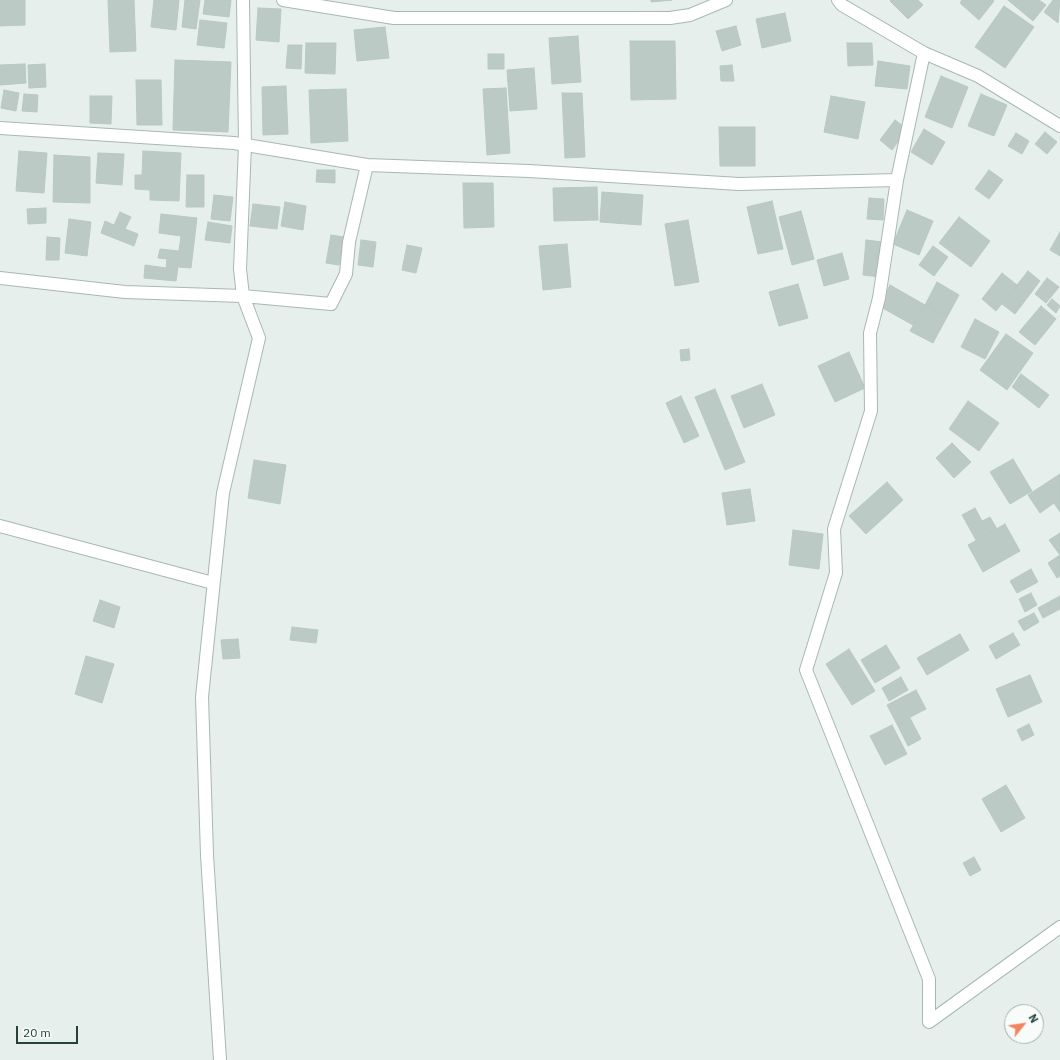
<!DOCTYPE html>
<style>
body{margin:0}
#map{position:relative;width:1060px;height:1060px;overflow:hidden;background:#e6efeb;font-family:"IBM Plex Sans",sans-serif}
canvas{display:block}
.north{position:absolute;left:1004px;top:1004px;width:40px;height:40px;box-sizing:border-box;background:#f7fbf9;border:1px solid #a3b1ad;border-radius:50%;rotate:60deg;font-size:11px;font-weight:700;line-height:16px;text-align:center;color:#24423a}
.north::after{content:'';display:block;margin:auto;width:14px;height:18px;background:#f4845f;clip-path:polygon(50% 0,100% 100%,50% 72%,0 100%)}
.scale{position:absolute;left:16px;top:1026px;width:62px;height:18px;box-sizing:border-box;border:2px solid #24423a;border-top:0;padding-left:5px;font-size:12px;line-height:14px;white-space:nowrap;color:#24423a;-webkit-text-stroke:3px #f7fbf9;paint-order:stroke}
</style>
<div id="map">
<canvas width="1060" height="1060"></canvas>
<div class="north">N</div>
<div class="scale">20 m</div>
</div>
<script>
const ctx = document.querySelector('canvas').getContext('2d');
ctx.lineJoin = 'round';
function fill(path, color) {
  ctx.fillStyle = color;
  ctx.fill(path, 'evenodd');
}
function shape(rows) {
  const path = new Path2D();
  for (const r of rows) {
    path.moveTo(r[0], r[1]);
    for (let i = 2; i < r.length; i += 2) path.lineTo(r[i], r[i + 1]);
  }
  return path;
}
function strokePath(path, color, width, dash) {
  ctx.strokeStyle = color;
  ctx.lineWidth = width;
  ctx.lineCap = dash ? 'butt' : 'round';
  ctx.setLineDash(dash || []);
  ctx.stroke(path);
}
const building = shape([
 [0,0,25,0,25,25,0,26,0,0],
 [108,0,134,0,136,51,110,52,108,0],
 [154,0,179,0,176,30,151,27,154,0],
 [185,0,200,0,196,29,182,27,185,0],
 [205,0,231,0,229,17,203,14,205,0],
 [651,0,672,0,651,2,651,0],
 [891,0,918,0,923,5,908,19,890,1,891,0],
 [962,0,993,0,994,1,979,20,960,3,962,0],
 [1008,0,1039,0,1046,5,1033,21,1008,0],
 [1053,0,1060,0,1058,23,1044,12,1053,0],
 [1004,6,1034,27,1005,68,975,47,1004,6],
 [258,8,281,9,279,42,256,40,258,8],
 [785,13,791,41,762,48,756,19,785,13],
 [200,20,227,23,224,48,197,45,200,20],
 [736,26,741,45,722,51,716,31,736,26],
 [385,27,389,58,357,61,354,30,385,27],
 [578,36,581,82,552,84,549,38,578,36],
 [630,41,675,41,676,99,631,100,630,41],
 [306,43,336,43,335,74,305,73,306,43],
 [847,43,872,43,873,65,848,66,847,43],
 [288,45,302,45,301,69,286,68,288,45],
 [488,54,504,54,504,69,488,69,488,54],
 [175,60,231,62,228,132,173,130,175,60],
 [878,61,910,66,907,89,875,86,878,61],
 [25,64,26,83,0,85,0,65,25,64],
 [45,64,46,87,29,88,28,65,45,64],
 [732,65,734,81,721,81,720,66,732,65],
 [534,68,537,109,510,111,507,70,534,68],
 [941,76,968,87,952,128,925,117,941,76],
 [136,80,161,80,162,125,137,125,136,80],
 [286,86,288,134,263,135,262,87,286,86],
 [506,88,510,153,487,155,483,89,506,88],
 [346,89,348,141,311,143,309,90,346,89],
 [4,90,19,93,16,111,1,108,4,90],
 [562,93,582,93,585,157,565,158,562,93],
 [24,94,38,95,37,112,22,111,24,94],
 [981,94,1007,105,994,136,968,126,981,94],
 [90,96,112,96,111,124,90,123,90,96],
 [831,96,865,102,858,139,824,132,831,96],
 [895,120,907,129,892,150,880,140,895,120],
 [719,127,755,127,755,166,720,166,719,127],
 [924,129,945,142,932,165,911,152,924,129],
 [1045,132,1057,142,1047,154,1035,144,1045,132],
 [1016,133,1029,141,1022,154,1008,146,1016,133],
 [19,151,47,153,44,193,16,191,19,151],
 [143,151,181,153,179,201,150,200,150,190,135,189,135,175,142,175,143,151],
 [98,153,124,154,122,185,96,183,98,153],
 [54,155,90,157,90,203,53,202,54,155],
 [317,170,335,170,335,183,316,182,317,170],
 [989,170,1003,180,989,199,975,189,989,170],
 [187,175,204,175,204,207,186,207,187,175],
 [463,183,493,183,494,227,464,228,463,183],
 [597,187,598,220,554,221,553,188,597,187],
 [602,192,643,195,641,225,600,222,602,192],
 [214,195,233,197,230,221,211,219,214,195],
 [869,198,884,199,883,220,867,219,869,198],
 [772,201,783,249,758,254,747,207,772,201],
 [285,202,306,206,303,230,281,226,285,202],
 [253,204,280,207,277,229,250,226,253,204],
 [46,208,46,223,28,224,27,209,46,208],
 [907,210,933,221,919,255,893,244,907,210],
 [801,211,814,259,792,265,779,217,801,211],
 [120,212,131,217,125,229,138,234,134,246,101,233,105,221,114,225,120,212],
 [161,214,197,218,191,268,178,267,176,281,144,278,145,265,166,268,167,259,158,258,160,249,179,251,181,236,159,233,161,214],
 [959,217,990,241,971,267,939,243,959,217],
 [69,219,91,222,87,256,65,253,69,219],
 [688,220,699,282,675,286,665,224,688,220],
 [208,222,232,226,230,243,205,240,208,222],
 [1060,232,1060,256,1050,250,1060,232],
 [331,235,344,237,339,265,326,263,331,235],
 [47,237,60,238,59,260,46,260,47,237],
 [361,240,376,242,373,267,358,265,361,240],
 [866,240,883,242,880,277,863,275,866,240],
 [567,244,571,287,543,290,539,246,567,244],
 [407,245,422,248,416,273,402,270,407,245],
 [933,246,948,257,934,276,919,265,933,246],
 [842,253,849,279,824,286,817,260,842,253],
 [1028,271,1040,281,1015,314,1002,304,1028,271],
 [1002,273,1017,285,996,311,982,299,1002,273],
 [1047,278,1059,287,1046,303,1035,294,1047,278],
 [937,282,959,295,947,317,925,305,937,282],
 [798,284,808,318,779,326,769,292,798,284],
 [890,285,925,305,913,325,879,306,890,285],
 [1052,299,1060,306,1056,313,1047,305,1052,299],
 [925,305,947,317,933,343,910,331,925,305],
 [1041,306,1056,319,1035,345,1019,332,1041,306],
 [975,319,999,332,985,359,961,347,975,319],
 [1006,334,1033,353,1007,390,980,370,1006,334],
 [689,349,690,360,681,361,680,350,689,349],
 [849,352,865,388,835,402,818,366,849,352],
 [1021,374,1049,395,1039,408,1012,387,1021,374],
 [762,384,775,415,744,428,731,396,762,384],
 [715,389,745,462,725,470,695,397,715,389],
 [681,396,699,436,684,443,666,403,681,396],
 [968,401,999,423,979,451,949,429,968,401],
 [952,443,971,462,954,478,936,458,952,443],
 [1013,459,1032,491,1010,504,990,472,1013,459],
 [254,460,286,465,280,504,248,498,254,460],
 [1060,474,1060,512,1054,503,1040,513,1028,495,1060,474],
 [887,482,903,500,866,534,849,516,887,482],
 [750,489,755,521,727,525,722,493,750,489],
 [975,508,982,521,990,517,997,529,976,540,962,515,975,508],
 [1005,524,1020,551,983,572,968,545,1005,524],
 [793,530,823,534,819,569,789,565,793,530],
 [1060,533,1060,576,1057,578,1048,563,1060,555,1049,540,1060,533],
 [1031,569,1038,582,1017,593,1010,581,1031,569],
 [1031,593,1037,605,1025,612,1019,599,1031,593],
 [1060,596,1060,609,1043,618,1038,608,1060,596],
 [100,600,120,607,114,628,93,621,100,600],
 [1034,613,1039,622,1024,631,1018,621,1034,613],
 [292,627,318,630,316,643,290,640,292,627],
 [1013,633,1020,645,996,659,989,646,1013,633],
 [960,634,969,650,927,675,917,658,960,634],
 [238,639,240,658,223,659,221,640,238,639],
 [886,645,900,668,875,683,861,660,886,645],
 [849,649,875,691,852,705,826,664,849,649],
 [86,656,114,664,102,703,75,694,86,656],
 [1030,675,1042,702,1008,717,996,689,1030,675],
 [901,677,908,690,889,701,882,688,901,677],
 [916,690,926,709,897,724,887,705,916,690],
 [910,718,921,739,908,746,897,724,910,718],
 [1029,724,1034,735,1022,741,1017,730,1029,724],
 [892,725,907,754,885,765,870,736,892,725],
 [1006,785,1025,818,1001,832,982,799,1006,785],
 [974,857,981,870,970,876,963,863,974,857]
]);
fill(building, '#bbcac4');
strokePath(building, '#b8c9c2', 1);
const minor = shape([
 [283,0,394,18,670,18,690,15,726,0],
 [838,0,842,5,924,53,978,76,1060,126],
 [924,53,897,180,879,298,870,333,871,411,834,529,836,573,806,670,929,979,929,1022,1060,927],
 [0,128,234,143,367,165,529,171,739,184,897,180],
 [0,278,125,292,243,296,331,304,346,274,349,242,367,165],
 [0,526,213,583],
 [220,1060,207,855,202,697,223,493,259,338,243,296,240,269,245,145,243,0]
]);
strokePath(minor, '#a8b8b2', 14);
strokePath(minor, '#fff', 12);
</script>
